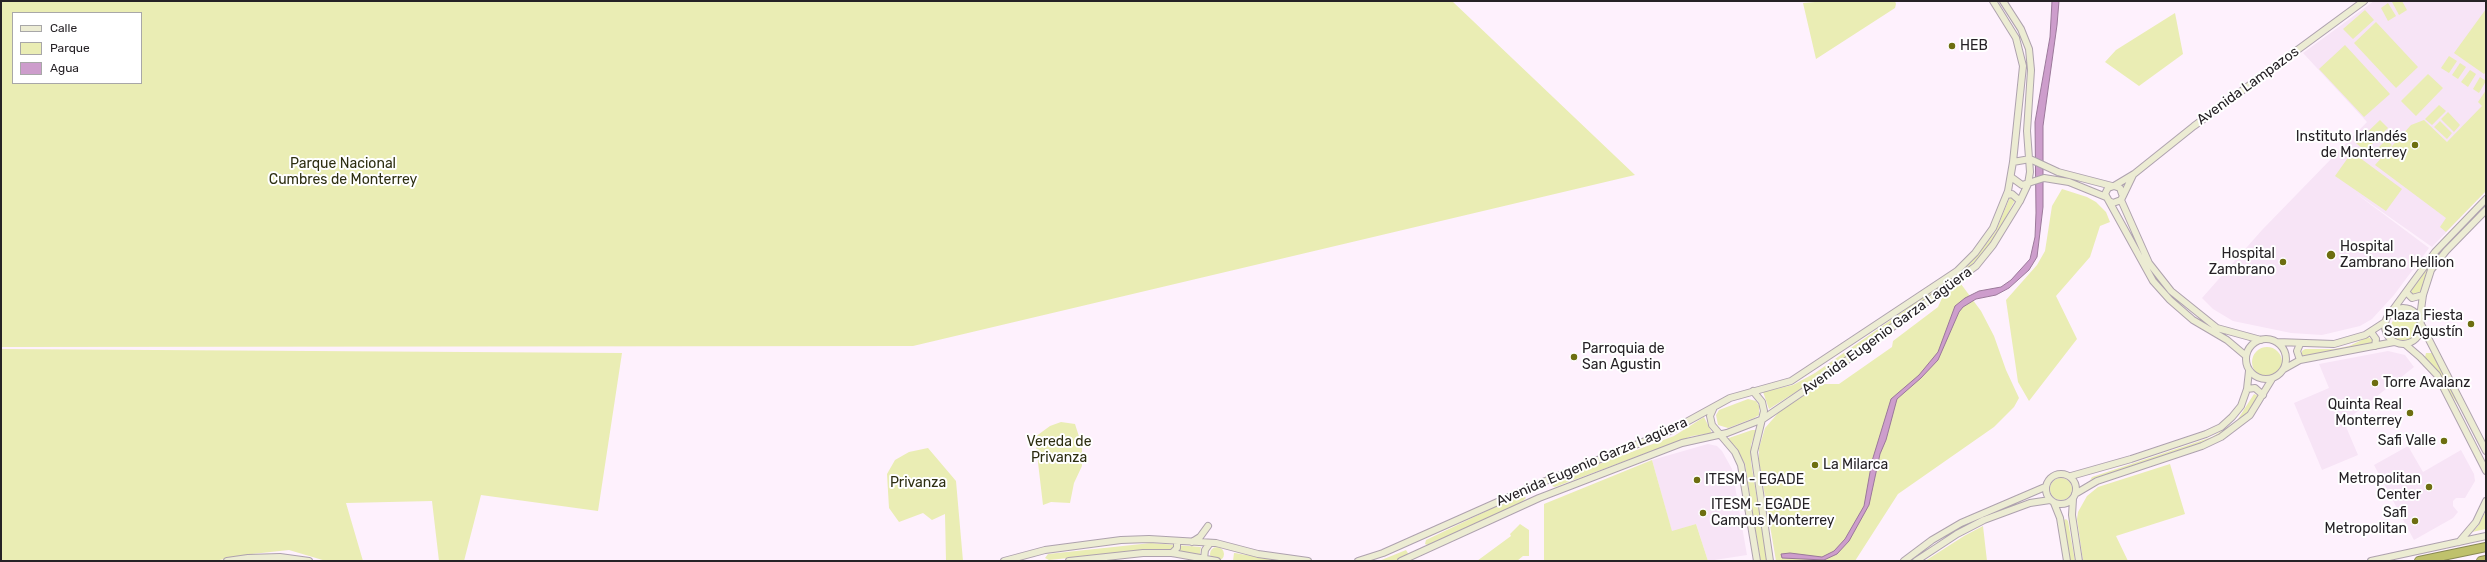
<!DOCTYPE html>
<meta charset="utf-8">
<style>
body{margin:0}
#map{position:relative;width:2487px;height:562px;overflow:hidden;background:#fef1fd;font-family:Rubik,sans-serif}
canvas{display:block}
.frame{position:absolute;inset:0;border:2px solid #262226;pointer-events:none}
.legend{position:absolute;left:12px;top:12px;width:130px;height:72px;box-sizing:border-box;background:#fff;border:1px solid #a8a7a8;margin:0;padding:5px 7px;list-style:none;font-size:12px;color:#262226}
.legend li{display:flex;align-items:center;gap:8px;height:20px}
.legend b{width:20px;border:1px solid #a8a7a8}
</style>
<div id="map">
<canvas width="2487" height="562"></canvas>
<div class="frame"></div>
<ul class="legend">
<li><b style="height:5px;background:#ececd3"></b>Calle</li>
<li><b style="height:11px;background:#eaedb4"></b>Parque</li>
<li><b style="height:11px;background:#cd9dcc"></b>Agua</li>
</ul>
</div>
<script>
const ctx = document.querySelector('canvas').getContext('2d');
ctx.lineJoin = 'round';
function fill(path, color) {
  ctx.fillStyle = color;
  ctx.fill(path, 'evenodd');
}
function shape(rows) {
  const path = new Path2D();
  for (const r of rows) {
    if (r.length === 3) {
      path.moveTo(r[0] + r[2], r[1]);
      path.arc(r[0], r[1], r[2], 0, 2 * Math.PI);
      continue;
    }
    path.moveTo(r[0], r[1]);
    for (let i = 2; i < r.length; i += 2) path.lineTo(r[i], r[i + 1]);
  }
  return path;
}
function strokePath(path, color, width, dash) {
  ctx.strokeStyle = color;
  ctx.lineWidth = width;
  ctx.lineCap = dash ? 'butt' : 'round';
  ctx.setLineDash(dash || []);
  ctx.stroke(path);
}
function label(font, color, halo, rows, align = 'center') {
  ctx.font = font + ' Rubik,sans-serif';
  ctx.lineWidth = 4;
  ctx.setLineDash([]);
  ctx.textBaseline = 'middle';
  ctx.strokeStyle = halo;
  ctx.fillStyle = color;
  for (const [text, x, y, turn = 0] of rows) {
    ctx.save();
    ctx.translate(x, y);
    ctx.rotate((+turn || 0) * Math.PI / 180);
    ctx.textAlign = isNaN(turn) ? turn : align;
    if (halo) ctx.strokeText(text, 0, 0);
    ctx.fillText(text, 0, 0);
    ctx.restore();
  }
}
fill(shape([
 [2374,1,2486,1,2486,191,2432,247,2354,192,2429,248,2394,295,2372,319,2360,326,2322,335,2291,333,2233,321,2213,309,2202,298,2262,230,2367,122,2303,53],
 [2388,351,2405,355,2414,367,2344,422,2358,455,2322,470,2294,403,2329,388,2319,364],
 [1708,444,1717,446,1722,451,1732,469,1747,555,1708,561,1696,524,1672,532,1652,460],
 [2408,446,2423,472,2461,450,2474,474,2475,481,2465,498,2456,498,2453,501,2453,506,2458,512,2453,518,2414,540,2374,465]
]), '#f7e4f6');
fill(shape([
 [1,1,1452,1,1635,175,913,346,1,347],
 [13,13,141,13,141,83,13,83],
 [1827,1,1895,1,1896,4,1895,8,1816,59,1803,3],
 [2402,1,2407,10,2399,15,2392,2],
 [2388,3,2396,16,2388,21,2381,8],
 [2486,9,2486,72,2484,74,2454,53],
 [2365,10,2374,20,2353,39,2343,29],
 [2175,13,2183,54,2139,86,2105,62,2116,50],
 [2376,22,2418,67,2396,88,2354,43],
 [2345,45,2390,94,2364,117,2319,69],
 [2449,56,2457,61,2449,73,2441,68],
 [2460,63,2466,67,2458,79,2452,75],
 [2470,70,2476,74,2468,87,2461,82],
 [2428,74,2443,88,2416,116,2401,101],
 [2480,77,2486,81,2479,93,2473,89],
 [2486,90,2486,191,2446,232,2440,227,2446,218,2375,165,2411,125,2424,120,2447,142,2482,106,2478,102],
 [2439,105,2446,111,2432,125,2425,119],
 [2448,112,2460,125,2454,132,2441,119],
 [2380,120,2388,128,2365,151,2356,143],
 [2440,121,2452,133,2447,139,2434,127],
 [2386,140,2392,145,2380,156,2375,151],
 [2352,152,2402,189,2386,211,2335,176],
 [2062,189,2087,197,2096,202,2106,212,2110,222,2100,226,2090,257,2056,296,2077,339,2029,401,2018,382,2006,300,2037,265,2045,251,2052,206],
 [2010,197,2015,199,2014,202,1993,241,1967,270,1818,378,1769,409,1763,392,1793,385,1815,373,1965,268,1977,256,1996,231],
 [2428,268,2420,292,2412,295,2411,291],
 [1961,284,1981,311,1994,336,2006,370,2019,398,2014,407,1994,427,1898,494,1855,561,1776,561,1759,461,1759,448,1765,428,1779,412,1821,384,1839,384,1892,347,1893,341,1938,307,1943,296],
 [2405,328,14],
 [2368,337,2373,340,2371,345,2304,359,2302,355,2302,351,2305,349,2334,349,2349,346],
 [2267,362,15],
 [1,349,622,353,598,511,481,495,464,561,439,561,432,501,346,503,363,561,326,561,289,550,252,554,214,561,1,561],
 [2426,353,2432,353,2463,412,2425,357],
 [2254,394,2259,396,2253,409,2218,437,2090,480,2092,477,2212,437,2236,422],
 [1748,399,1756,401,1759,406,1759,415,1754,418,1728,428,1718,425,1716,415,1719,410],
 [1704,417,1712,433,1692,436,1555,487,1552,486,1554,481,1674,436],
 [1061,422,1075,424,1082,446,1082,466,1074,483,1070,503,1051,502,1043,505,1035,437,1050,426],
 [1752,430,1756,430,1751,445,1751,462,1767,561,1761,561,1760,558,1745,464,1736,447,1726,439],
 [928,448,956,481,963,561,946,561,945,514,932,520,923,513,899,522,889,508,887,474,895,460,909,452],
 [1652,460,1672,531,1696,524,1708,561,1544,561,1544,504],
 [2170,464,2185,514,2116,536,2128,561,2083,561,2077,519,2078,512,2087,496,2098,487],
 [2061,489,11],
 [1522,494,1526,498,1522,502,1429,546,1425,544,1426,540],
 [2486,511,2486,529,2472,532,2478,526],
 [2066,519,2068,521,2075,561,2070,561,2064,520],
 [1520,524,1529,530,1529,556,1523,556,1517,561,1477,561,1511,536,1510,534],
 [1983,526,1987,561,1925,561,1964,536],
 [1151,543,1201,547,1200,554,1146,550,1049,560,1045,558,1048,554],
 [1217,554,7],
 [1406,550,1409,555,1396,561,1379,561],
 [1234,553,1235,553,1281,561,1233,561]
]), '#eaedb4');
const water = shape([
 [2052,1,2059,1,2057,25,2043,126,2043,207,2037,257,2029,270,2009,288,1996,295,1976,299,1963,307,1959,312,1938,360,1921,378,1897,399,1886,440,1880,454,1869,505,1849,541,1837,554,1824,560,1782,558,1781,554,1790,553,1822,557,1834,551,1845,539,1864,506,1872,461,1891,399,1919,375,1938,352,1955,306,1965,298,1979,291,2001,287,2011,280,2030,259,2035,237,2036,213,2035,122,2050,37,2052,1]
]);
fill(water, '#cd9dcc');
strokePath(water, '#9b789a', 1);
const secondary = shape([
 [2013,162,2030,159,2058,172,2112,186],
 [2011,177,2022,185,2044,178,2069,182,2106,197],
 [2114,186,2134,174,2194,126,2364,1],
 [2122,194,2120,188,2114,186,2108,188,2105,194,2153,281,2170,300,2193,320,2227,340,2246,356],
 [2007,195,2012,194,2020,201],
 [2121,200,2149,263,2171,291,2217,328,2261,340],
 [2109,201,2113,203,2121,200,2133,175],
 [2406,292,2412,298,2423,295],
 [2403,326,18],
 [2392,311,2435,252,2486,199],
 [2420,317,2423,295,2431,270,2446,251,2486,210],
 [2422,326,2486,451],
 [2371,332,2376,339,2375,346],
 [2266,359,20],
 [2277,342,2334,344,2365,335,2385,322],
 [2300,344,2297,351,2300,360],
 [2406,345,2420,357,2437,375,2486,471],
 [2284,369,2300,360,2394,342],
 [2247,389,2255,388,2263,395],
 [1753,391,1762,402,1764,411,1754,452,1770,561],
 [1714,407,1710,416,1712,425,1735,452,1741,465,1757,561],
 [2061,489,15],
 [2071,476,2131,459,2206,434,2221,427,2232,417,2241,406,2247,389,2249,371],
 [2075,494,2097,481,2202,446,2221,437,2250,415,2272,379],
 [2073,499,2072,515,2079,561],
 [2054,503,2060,518,2067,561],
 [1192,542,1200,537,1208,526],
 [2459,542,2476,522,2486,501],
 [1172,553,1177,548,1177,541],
 [1204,559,1205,550,1210,543],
 [227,561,248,558,280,557,309,561],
 [1004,561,1045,550,1121,540,1149,539,1216,543,1258,554,1308,561],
 [1069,561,1143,553,1172,553,1217,561],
 [1358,561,1383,553,1538,484,1670,431,1730,398,1791,381,1957,271,1975,253,1993,228,2008,191,2013,162,2023,66,2016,38,1993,1],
 [1401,561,1539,498,1682,443,1727,433,1763,419,1820,380,1976,266,1993,245,2020,201,2028,184,2030,172,2027,131,2031,70,2029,49,2021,29,2003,1],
 [1904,561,1932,540,1961,523,2045,487],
 [1916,561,1957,534,1984,520,2030,503,2050,500],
 [2371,561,2486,536]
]);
const highway = shape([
 [2419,561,2486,547],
 [2481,561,2486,560]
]);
strokePath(secondary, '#aea2ae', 8);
strokePath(highway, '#898954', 10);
strokePath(secondary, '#ececd3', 6);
strokePath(highway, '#bfc16c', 8);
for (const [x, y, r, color] of [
 [1952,46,4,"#6d6e10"],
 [2415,145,4,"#6d6e10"],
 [2331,255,5,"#6d6e10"],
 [2283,262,4,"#6d6e10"],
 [2471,324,4,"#6d6e10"],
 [1574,357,4,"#6d6e10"],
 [2375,383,4,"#6d6e10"],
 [2410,413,4,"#6d6e10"],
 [2444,441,4,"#6d6e10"],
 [1815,465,4,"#6d6e10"],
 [1697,480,4,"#6d6e10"],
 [2429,487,4,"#6d6e10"],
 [1703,513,4,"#6d6e10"],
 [2415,521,4,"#6d6e10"]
]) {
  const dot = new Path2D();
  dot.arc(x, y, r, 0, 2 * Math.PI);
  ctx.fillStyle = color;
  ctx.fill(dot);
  strokePath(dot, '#fff', 1.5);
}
label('14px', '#262226', '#fff', [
 ["HEB",1960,46],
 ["Instituto Irlandés",2407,137,"right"],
 ["de Monterrey",2407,153,"right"],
 ["Hospital",2340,247],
 ["Zambrano Hellion",2340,263],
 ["Hospital",2275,254,"right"],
 ["Zambrano",2275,270,"right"],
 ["Plaza Fiesta",2463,316,"right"],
 ["San Agustín",2463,332,"right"],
 ["Parroquia de",1582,349],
 ["San Agustin",1582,365],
 ["Torre Avalanz",2383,383],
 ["Quinta Real",2402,405,"right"],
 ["Monterrey",2402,421,"right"],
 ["Safi Valle",2436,441,"right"],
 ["La Milarca",1823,465],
 ["Metropolitan",2421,479,"right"],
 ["Center",2421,495,"right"],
 ["ITESM - EGADE",1705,480],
 ["ITESM - EGADE",1711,505],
 ["Campus Monterrey",1711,521],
 ["Safi",2407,513,"right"],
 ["Metropolitan",2407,529,"right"]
], 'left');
label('14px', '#262226', '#fff', [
 ["Avenida Lampazos",2248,86,-36],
 ["Avenida Eugenio Garza Lagüera",1887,331,-36],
 ["Avenida Eugenio Garza Lagüera",1592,462,-23]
]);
label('14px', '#2d2e11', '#fff', [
 ["Parque Nacional",343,164],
 ["Cumbres de Monterrey",343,180],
 ["Vereda de",1059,442],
 ["Privanza",1059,458],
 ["Privanza",918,483]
]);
</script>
